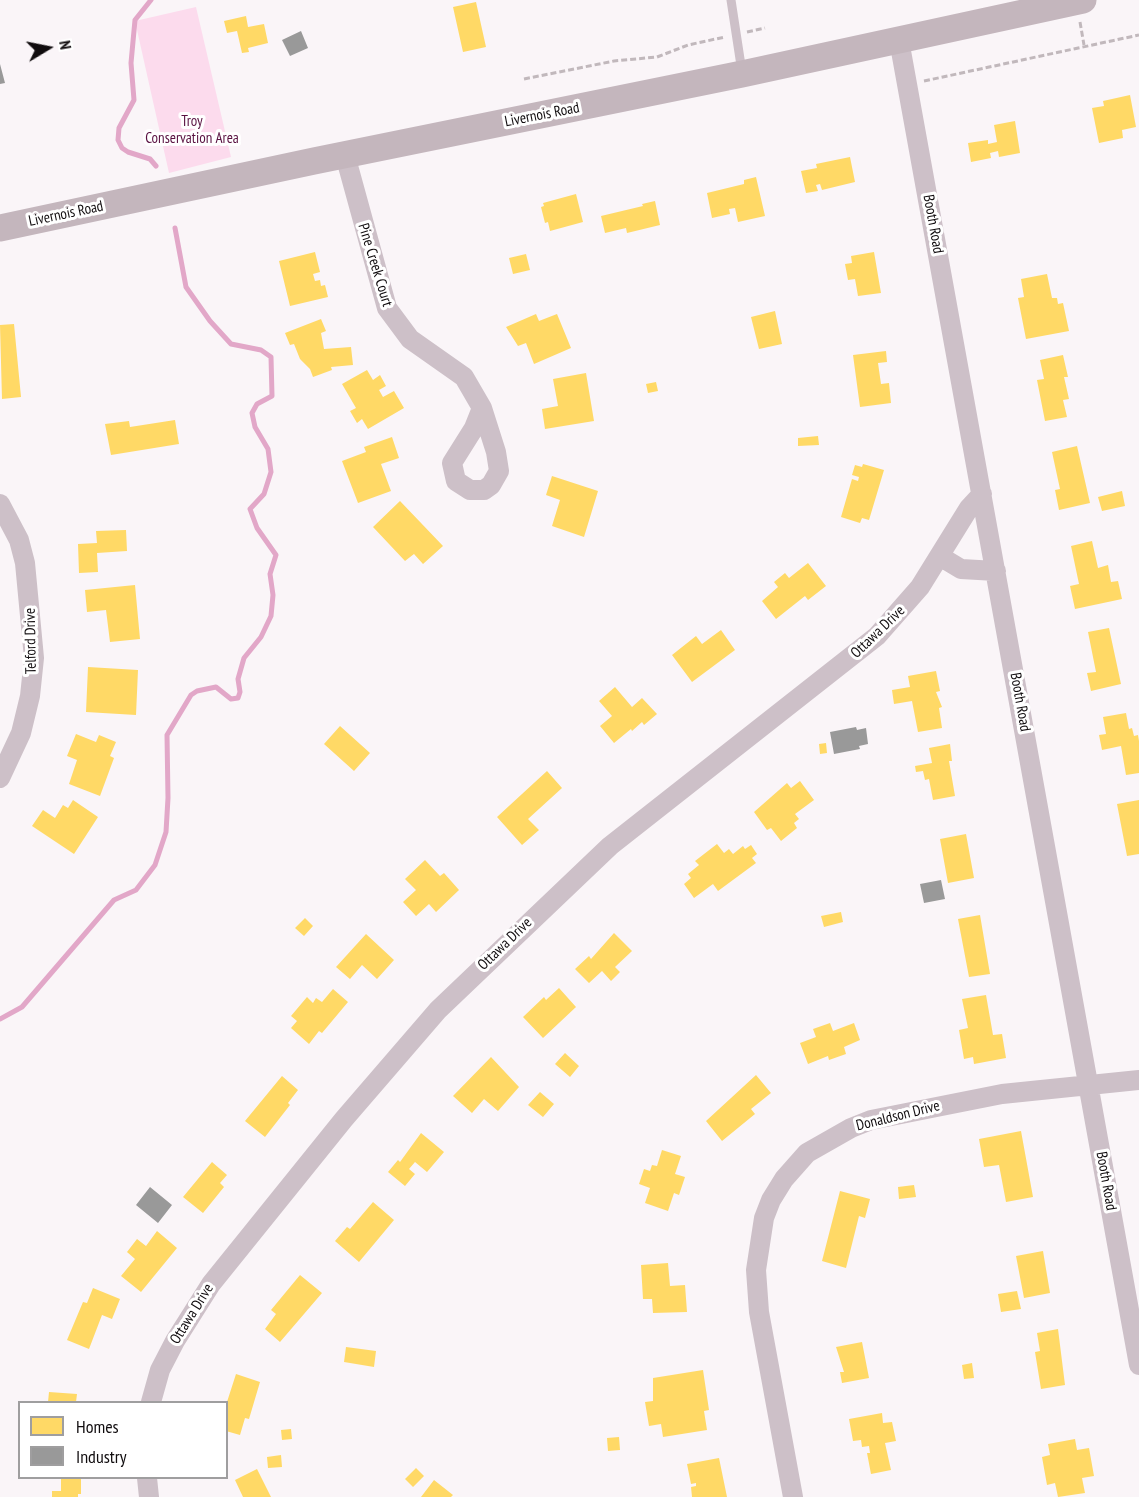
<!DOCTYPE html>
<style>
body{margin:0}
#map{position:relative;width:1139px;height:1497px;overflow:hidden;background:#faf5f8;font-family:"PT Sans Narrow",sans-serif}
canvas{display:block}
.legend{position:absolute;left:18px;top:1401px;width:210px;height:78px;box-sizing:border-box;background:#fff;border:2px solid #9f9e9f;margin:0;padding:8px 10px;list-style:none;font-size:18px;color:#100c0e}
.legend li{display:flex;align-items:center;gap:12px;height:30px}
.legend b{width:30px;border:2px solid #9f9e9f}
.north{position:absolute;left:18px;top:18px;width:60px;height:60px;-webkit-text-stroke:4px #fff;paint-order:stroke;rotate:80deg;font-size:16px;font-weight:700;line-height:24px;text-align:center;color:#100c0e}
.north::after{content:'';display:block;margin:auto;width:21px;height:27px;background:#100c0e;clip-path:polygon(50% 0,100% 100%,50% 72%,0 100%)}
</style>
<div id="map">
<canvas width="1139" height="1497"></canvas>
<ul class="legend">
<li><b style="height:16px;background:#ffd966"></b>Homes</li>
<li><b style="height:16px;background:#999"></b>Industry</li>
</ul>
<div class="north">N</div>
</div>
<script>
const ctx = document.querySelector('canvas').getContext('2d');
ctx.lineJoin = 'round';
function fill(path, color) {
  ctx.fillStyle = color;
  ctx.fill(path, 'evenodd');
}
function shape(rows) {
  const path = new Path2D();
  for (const r of rows) {
    path.moveTo(r[0], r[1]);
    for (let i = 2; i < r.length; i += 2) path.lineTo(r[i], r[i + 1]);
  }
  return path;
}
function strokePath(path, color, width, dash) {
  ctx.strokeStyle = color;
  ctx.lineWidth = width;
  ctx.lineCap = dash ? 'butt' : 'round';
  ctx.setLineDash(dash || []);
  ctx.stroke(path);
}
function label(font, color, halo, rows, align = 'center') {
  ctx.font = font + ' "PT Sans Narrow",sans-serif';
  ctx.lineWidth = 6;
  ctx.setLineDash([]);
  ctx.textBaseline = 'middle';
  ctx.strokeStyle = halo;
  ctx.fillStyle = color;
  for (const [text, x, y, turn = 0] of rows) {
    ctx.save();
    ctx.translate(x, y);
    ctx.rotate((+turn || 0) * Math.PI / 180);
    ctx.textAlign = isNaN(turn) ? turn : align;
    if (halo) ctx.strokeText(text, 0, 0);
    ctx.fillText(text, 0, 0);
    ctx.restore();
  }
}
fill(shape([
 [196,7,231,157,169,173,135,21]
]), '#fcdbed');
fill(shape([
 [476,2,486,47,463,52,453,7],
 [246,16,248,27,264,24,268,43,248,48,249,52,242,53,237,31,227,33,224,21],
 [1130,95,1136,127,1122,130,1123,138,1099,143,1092,108,1104,106,1103,101],
 [1015,121,1020,153,999,157,998,151,990,153,991,158,971,162,968,143,988,140,988,144,997,142,994,125],
 [850,157,855,182,822,190,820,184,816,185,818,191,806,193,801,171,817,168,816,164],
 [756,177,765,216,738,222,735,208,729,209,730,214,712,218,707,193,744,184,744,180],
 [576,194,583,222,550,231,548,222,545,223,541,207,544,206,543,203],
 [655,201,660,225,627,233,626,228,605,233,601,216,643,206,642,204],
 [315,252,320,272,313,274,315,281,320,280,321,286,325,285,328,297,290,306,279,261],
 [874,252,881,293,858,296,855,279,848,280,845,264,852,263,851,256],
 [526,254,530,270,513,274,509,258],
 [1047,274,1052,298,1057,298,1058,304,1063,303,1069,331,1026,339,1018,298,1024,297,1021,279],
 [775,311,782,344,759,349,751,317],
 [536,314,539,321,557,314,571,348,534,364,526,343,518,346,506,327],
 [321,319,326,331,321,333,324,349,351,347,353,365,331,367,332,370,313,377,310,369,300,359,294,344,290,345,285,333],
 [14,324,21,397,2,399,0,325],
 [886,351,887,362,878,363,881,384,889,383,891,403,860,407,853,355],
 [1063,355,1068,377,1064,377,1069,399,1063,400,1067,417,1045,421,1037,380,1044,379,1040,360],
 [367,370,373,380,380,375,386,386,379,390,383,397,394,391,404,408,368,429,362,419,357,423,350,411,356,408,342,384],
 [586,373,594,421,545,429,542,409,558,406,553,379],
 [656,382,658,391,648,393,646,384],
 [175,420,179,444,111,455,105,424,129,421,130,427],
 [818,436,819,445,798,446,798,438],
 [392,437,399,458,381,464,391,491,358,503,342,461,366,452,364,447],
 [1077,446,1090,503,1059,510,1055,490,1060,489,1052,452],
 [863,464,884,470,869,520,862,518,860,523,841,517,852,479,858,481,859,477,852,475,855,465,862,467],
 [552,476,598,491,584,537,552,526,560,500,546,495],
 [1122,491,1125,506,1102,511,1098,497],
 [400,501,443,546,423,564,414,554,405,561,373,527],
 [126,530,127,551,97,553,98,572,79,573,78,544,97,543,96,531],
 [1092,541,1098,568,1108,565,1111,582,1118,581,1122,599,1075,609,1070,586,1079,584,1071,546],
 [808,563,826,586,808,600,805,596,776,619,762,601,778,587,774,582,785,573,789,578],
 [135,585,140,639,110,642,106,610,87,612,85,590],
 [1109,628,1121,684,1091,691,1087,673,1096,672,1088,632],
 [721,630,735,650,692,682,672,655,696,636,702,644],
 [88,667,138,670,136,715,86,712],
 [936,671,940,691,936,692,942,707,939,708,942,728,918,732,912,701,894,704,892,690,910,687,908,676],
 [615,687,632,707,642,698,657,714,644,725,642,722,632,731,631,729,614,743,600,726,612,716,599,701],
 [1126,713,1129,729,1132,728,1134,736,1138,735,1139,741,1139,773,1126,775,1121,746,1102,750,1099,735,1106,734,1103,717],
 [340,726,370,753,354,771,324,744],
 [76,734,96,742,99,735,116,742,110,756,114,758,100,796,69,784,77,760,67,756],
 [826,743,827,753,820,754,819,744],
 [950,744,952,761,949,761,955,796,933,800,929,779,925,780,923,771,916,772,915,766,932,763,929,748],
 [547,771,562,788,528,819,539,830,522,845,497,817],
 [800,781,814,800,795,814,799,819,794,823,797,828,781,841,771,828,767,830,754,812,787,783,791,788],
 [73,800,98,817,74,854,32,826,43,810,55,818,63,805,68,808],
 [1139,800,1139,854,1127,856,1117,804],
 [966,834,974,878,948,883,940,839],
 [717,844,724,853,729,849,733,854,743,846,745,849,751,845,757,854,752,858,756,863,718,891,713,884,694,898,684,884,691,878,688,874,699,865,695,861],
 [425,860,440,876,444,873,459,890,436,912,429,904,416,916,403,902,416,890,405,879],
 [841,912,843,922,824,927,821,916],
 [980,915,990,974,969,977,958,919],
 [305,918,313,926,304,936,295,928],
 [614,933,632,951,615,967,620,972,611,981,602,971,589,983,575,969,589,956,591,959],
 [366,934,394,960,377,979,362,965,350,979,336,967],
 [559,988,576,1007,543,1038,523,1017,544,997,546,1000],
 [333,989,348,1002,322,1033,319,1031,309,1044,291,1028,297,1021,291,1016,307,997,313,1003,316,998,322,1002],
 [986,995,993,1035,1002,1034,1006,1058,974,1064,973,1057,964,1059,959,1030,968,1028,962,999],
 [830,1023,833,1031,854,1023,860,1040,844,1047,846,1054,829,1060,828,1056,808,1064,800,1043,816,1037,813,1029],
 [565,1053,579,1066,570,1077,555,1064],
 [491,1057,519,1087,498,1111,484,1099,472,1113,453,1096],
 [756,1075,771,1093,751,1109,755,1114,722,1141,706,1121],
 [282,1076,298,1090,288,1103,290,1105,265,1137,245,1121],
 [540,1092,554,1104,543,1117,528,1105],
 [1021,1131,1033,1197,1006,1202,999,1165,984,1167,979,1139],
 [421,1133,444,1152,427,1172,415,1162,409,1169,415,1174,405,1186,388,1172,398,1160,400,1162],
 [662,1150,681,1156,675,1174,685,1177,679,1195,674,1193,668,1211,645,1203,650,1188,639,1184,644,1169,650,1171,652,1165,657,1166],
 [212,1162,227,1175,220,1183,224,1187,203,1213,183,1197],
 [914,1185,916,1197,899,1199,898,1187],
 [840,1191,870,1199,865,1218,859,1216,846,1268,822,1261],
 [373,1202,394,1220,359,1262,335,1241,347,1227,350,1229],
 [157,1231,177,1248,141,1292,121,1276,135,1259,127,1252,137,1239,146,1246],
 [1043,1251,1050,1293,1024,1298,1016,1256],
 [668,1263,670,1286,685,1285,687,1312,653,1313,652,1299,643,1299,641,1265],
 [300,1275,322,1293,280,1342,265,1329,276,1314,271,1310],
 [93,1288,120,1299,112,1319,102,1315,89,1349,67,1340,83,1302,87,1303],
 [1017,1291,1021,1309,1001,1312,998,1294],
 [1058,1329,1065,1385,1041,1389,1035,1352,1040,1351,1037,1333],
 [862,1342,869,1378,842,1383,840,1372,844,1372,836,1347],
 [346,1347,376,1351,374,1367,344,1362],
 [972,1363,974,1378,964,1379,962,1365],
 [703,1370,709,1410,704,1411,707,1430,663,1437,661,1424,649,1426,645,1402,653,1401,653,1378],
 [236,1374,260,1382,249,1419,245,1418,240,1435,226,1431,226,1405],
 [49,1392,77,1394,76,1402,48,1402],
 [882,1413,883,1423,892,1422,896,1441,885,1443,891,1470,871,1474,867,1453,870,1453,869,1446,862,1447,861,1440,853,1441,849,1419],
 [291,1429,292,1439,282,1440,281,1430],
 [619,1437,620,1450,608,1451,607,1438],
 [1075,1439,1077,1450,1089,1448,1094,1476,1082,1478,1085,1493,1058,1497,1055,1483,1047,1485,1042,1457,1050,1455,1048,1444],
 [281,1455,282,1467,268,1468,267,1457],
 [719,1458,727,1497,692,1497,691,1487,696,1486,696,1483,691,1484,687,1464],
 [416,1468,424,1476,413,1487,405,1479],
 [257,1469,271,1497,243,1497,235,1480],
 [61,1478,81,1478,81,1494,78,1494,78,1497,52,1497,52,1491,61,1491],
 [434,1480,453,1495,451,1497,421,1497]
]), '#ffd966');
fill(shape([
 [301,31,308,48,290,56,282,40],
 [0,64,5,83,0,84],
 [856,727,857,730,866,728,868,744,859,746,860,749,834,754,830,732],
 [941,880,945,899,924,903,920,884],
 [150,1187,172,1205,158,1223,136,1205]
]), '#999');
strokePath(shape([
 [151,0,135,20,131,63,134,100,119,128,118,140,122,148,128,152,150,159,156,166],
 [0,1019,22,1007,114,900,136,890,155,865,166,832,168,798,167,735,191,695,197,691,216,687,231,699,238,698,240,692,238,679,244,658,261,637,271,616,273,595,270,574,276,555,257,528,250,509,264,494,271,472,268,449,255,427,252,413,257,404,272,396,271,357,261,350,231,344,210,321,186,287,175,228]
]), '#e2a7c8', 5);
strokePath(shape([
 [1080,22,1084,45],
 [747,32,765,28],
 [524,79,614,61,657,57,688,45,725,37],
 [924,81,1139,35]
]), '#c1b8bc', 3, [6, 3]);
strokePath(shape([
 [731,0,742,72]
]), '#cdc0c8', 9);
strokePath(shape([
 [899,40,1139,1365],
 [345,155,387,308,410,339,464,377,482,408,496,452,499,471,491,485,484,490,470,490,456,481,452,463,474,428,482,408],
 [0,504,19,540,25,563,34,658,30,696,21,733,0,778],
 [941,557,961,569,996,571],
 [151,1402,160,1370,175,1341,211,1284,344,1119,438,1010,610,846,877,636,920,587,969,508,982,494],
 [147,1478,149,1497],
 [793,1497,759,1312,756,1270,764,1218,771,1200,784,1179,807,1153,851,1128,871,1120,1002,1094,1139,1080]
]), '#cdc0c8', 20);
strokePath(shape([
 [0,228,314,161,742,74,1083,0]
]), '#c4b6bd', 27);
label('15px', '#100c0e', '#fff', [
 ["Livernois Road",542,115,-11],
 ["Livernois Road",66,214,-12],
 ["Booth Road",933,224,80],
 ["Pine Creek Court",375,265,73],
 ["Ottawa Drive",878,632,-44],
 ["Telford Drive",31,641,-91],
 ["Booth Road",1020,702,80],
 ["Ottawa Drive",505,944,-44],
 ["Donaldson Drive",898,1116,-14],
 ["Booth Road",1106,1181,80],
 ["Ottawa Drive",192,1314,-58]
]);
label('15px', '#591141', '#fff', [
 ["Troy",192,122],
 ["Conservation Area",192,139]
]);
</script>
